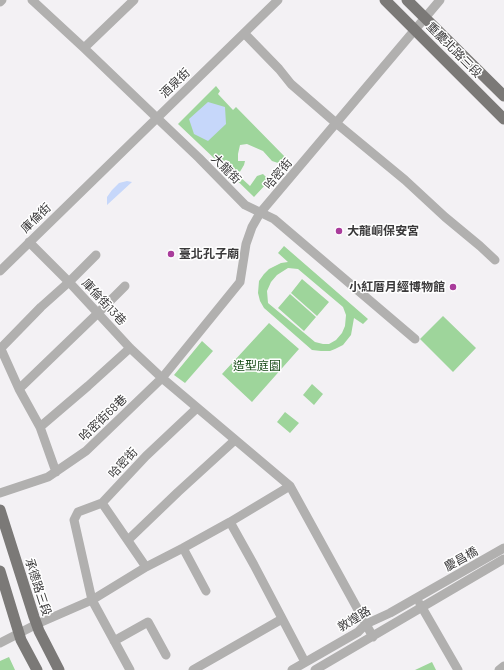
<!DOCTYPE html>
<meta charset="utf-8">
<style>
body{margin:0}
canvas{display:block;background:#f3f1f4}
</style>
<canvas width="504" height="670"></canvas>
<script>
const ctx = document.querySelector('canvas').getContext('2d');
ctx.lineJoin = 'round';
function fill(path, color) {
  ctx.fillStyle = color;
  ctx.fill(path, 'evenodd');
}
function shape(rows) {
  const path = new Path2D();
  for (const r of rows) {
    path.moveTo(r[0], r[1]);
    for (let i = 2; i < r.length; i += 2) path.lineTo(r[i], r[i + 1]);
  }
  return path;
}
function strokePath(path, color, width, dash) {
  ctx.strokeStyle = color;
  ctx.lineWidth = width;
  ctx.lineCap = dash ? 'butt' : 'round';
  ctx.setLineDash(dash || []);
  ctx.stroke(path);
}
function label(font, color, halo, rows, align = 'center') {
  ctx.font = font + ' Barlow,"Noto Sans TC",sans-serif';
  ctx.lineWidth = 3;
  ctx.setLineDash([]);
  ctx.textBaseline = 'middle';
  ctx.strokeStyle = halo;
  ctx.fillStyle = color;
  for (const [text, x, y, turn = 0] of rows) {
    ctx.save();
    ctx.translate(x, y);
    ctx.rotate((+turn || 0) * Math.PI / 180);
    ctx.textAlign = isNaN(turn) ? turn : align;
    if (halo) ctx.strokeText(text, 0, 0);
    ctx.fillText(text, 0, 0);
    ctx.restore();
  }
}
fill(shape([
 [216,86,220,91,218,94,233,110,236,107,288,160,284,165,272,161,263,151,247,144,240,145,238,154,238,161,245,161,244,165,238,175,250,186,257,176,263,174,267,178,267,183,254,197,221,165,222,164,218,160,217,161,178,124],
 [284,246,368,319,363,324,354,318,351,335,343,345,335,349,330,351,321,351,312,350,264,308,260,301,258,293,259,281,264,274,269,269,281,263,288,262,278,253],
 [288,268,298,269,343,307,346,315,345,326,342,333,336,340,329,344,323,344,315,342,268,303,267,291,271,282,277,275],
 [302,279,329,302,317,316,291,293],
 [290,294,316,317,304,331,278,308],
 [443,316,476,348,453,372,420,339],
 [269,323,299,349,252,402,222,374],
 [202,341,213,351,185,383,174,375],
 [312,384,323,394,314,405,303,395],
 [285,412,299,423,290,433,277,422],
 [9,657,15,670,0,670,0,661],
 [432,662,436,670,415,670]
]), '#9ed59b');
fill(shape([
 [208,102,225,107,226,124,208,141,194,134,189,119],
 [127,181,132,182,107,205,107,197,112,190,119,183]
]), '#c6d7fa');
strokePath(shape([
 [32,0,84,48,157,118,199,158,245,205,274,219,415,339],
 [0,2,2,0],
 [244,33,279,69,291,84,336,123,405,180,445,217,480,246,495,260],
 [84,48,134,0],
 [29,242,69,282,130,348,162,378,290,486,373,637],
 [0,271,278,0],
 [0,349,41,307,69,282,96,255],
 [1,349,19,389,40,427,56,472],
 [19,389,98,313,125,286],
 [40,427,88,386,130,348],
 [0,493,48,477,86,451,162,378,240,282,246,244,252,227,260,213,440,0],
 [102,503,146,567],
 [230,522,254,565,305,662],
 [128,540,178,492,235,440],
 [183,548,206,591],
 [420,604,458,670],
 [114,641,148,622,166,655],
 [0,643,37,624,92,600,146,567,183,548,230,522,290,486],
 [130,670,92,600,74,520,78,512,102,503,146,456,197,408],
 [193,670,282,619],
 [292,670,358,632,366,624,390,613,504,548],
 [315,670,504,559],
 [499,670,504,666]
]), '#b1b0af', 9);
strokePath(shape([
 [385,0,504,119],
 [407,0,504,96],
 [0,510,34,617,39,631,59,670],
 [0,571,21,640,37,670]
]), '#7b7977', 11);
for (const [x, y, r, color] of [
 [339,231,4,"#a93c9b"],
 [171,254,4,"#a93c9b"],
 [453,287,4,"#a93c9b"]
]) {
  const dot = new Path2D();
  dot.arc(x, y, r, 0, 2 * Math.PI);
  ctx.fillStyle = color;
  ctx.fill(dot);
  strokePath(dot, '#fff', 1.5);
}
label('12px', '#3a393a', '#fff', [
 ["重慶北路三段",454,50,45],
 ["酒泉街",175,83,-44],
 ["大龍街",226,169,45],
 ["哈密街",278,174,-50],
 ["庫倫街",36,218,-44],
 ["庫倫街13巷",104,302,47],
 ["哈密街68巷",103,418,-44],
 ["哈密街",123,463,-47],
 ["慶昌橋",461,559,-29],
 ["承德路三段",38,587,72],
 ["敦煌路",354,619,-31]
]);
label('bold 12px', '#3a393a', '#fff', [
 ["大龍峒保安宮",347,231],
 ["臺北孔子廟",179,254],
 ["小紅厝月經博物館",445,287,"right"]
], 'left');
label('12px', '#1b4d1b', '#fff', [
 ["造型庭園",257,366]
]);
</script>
